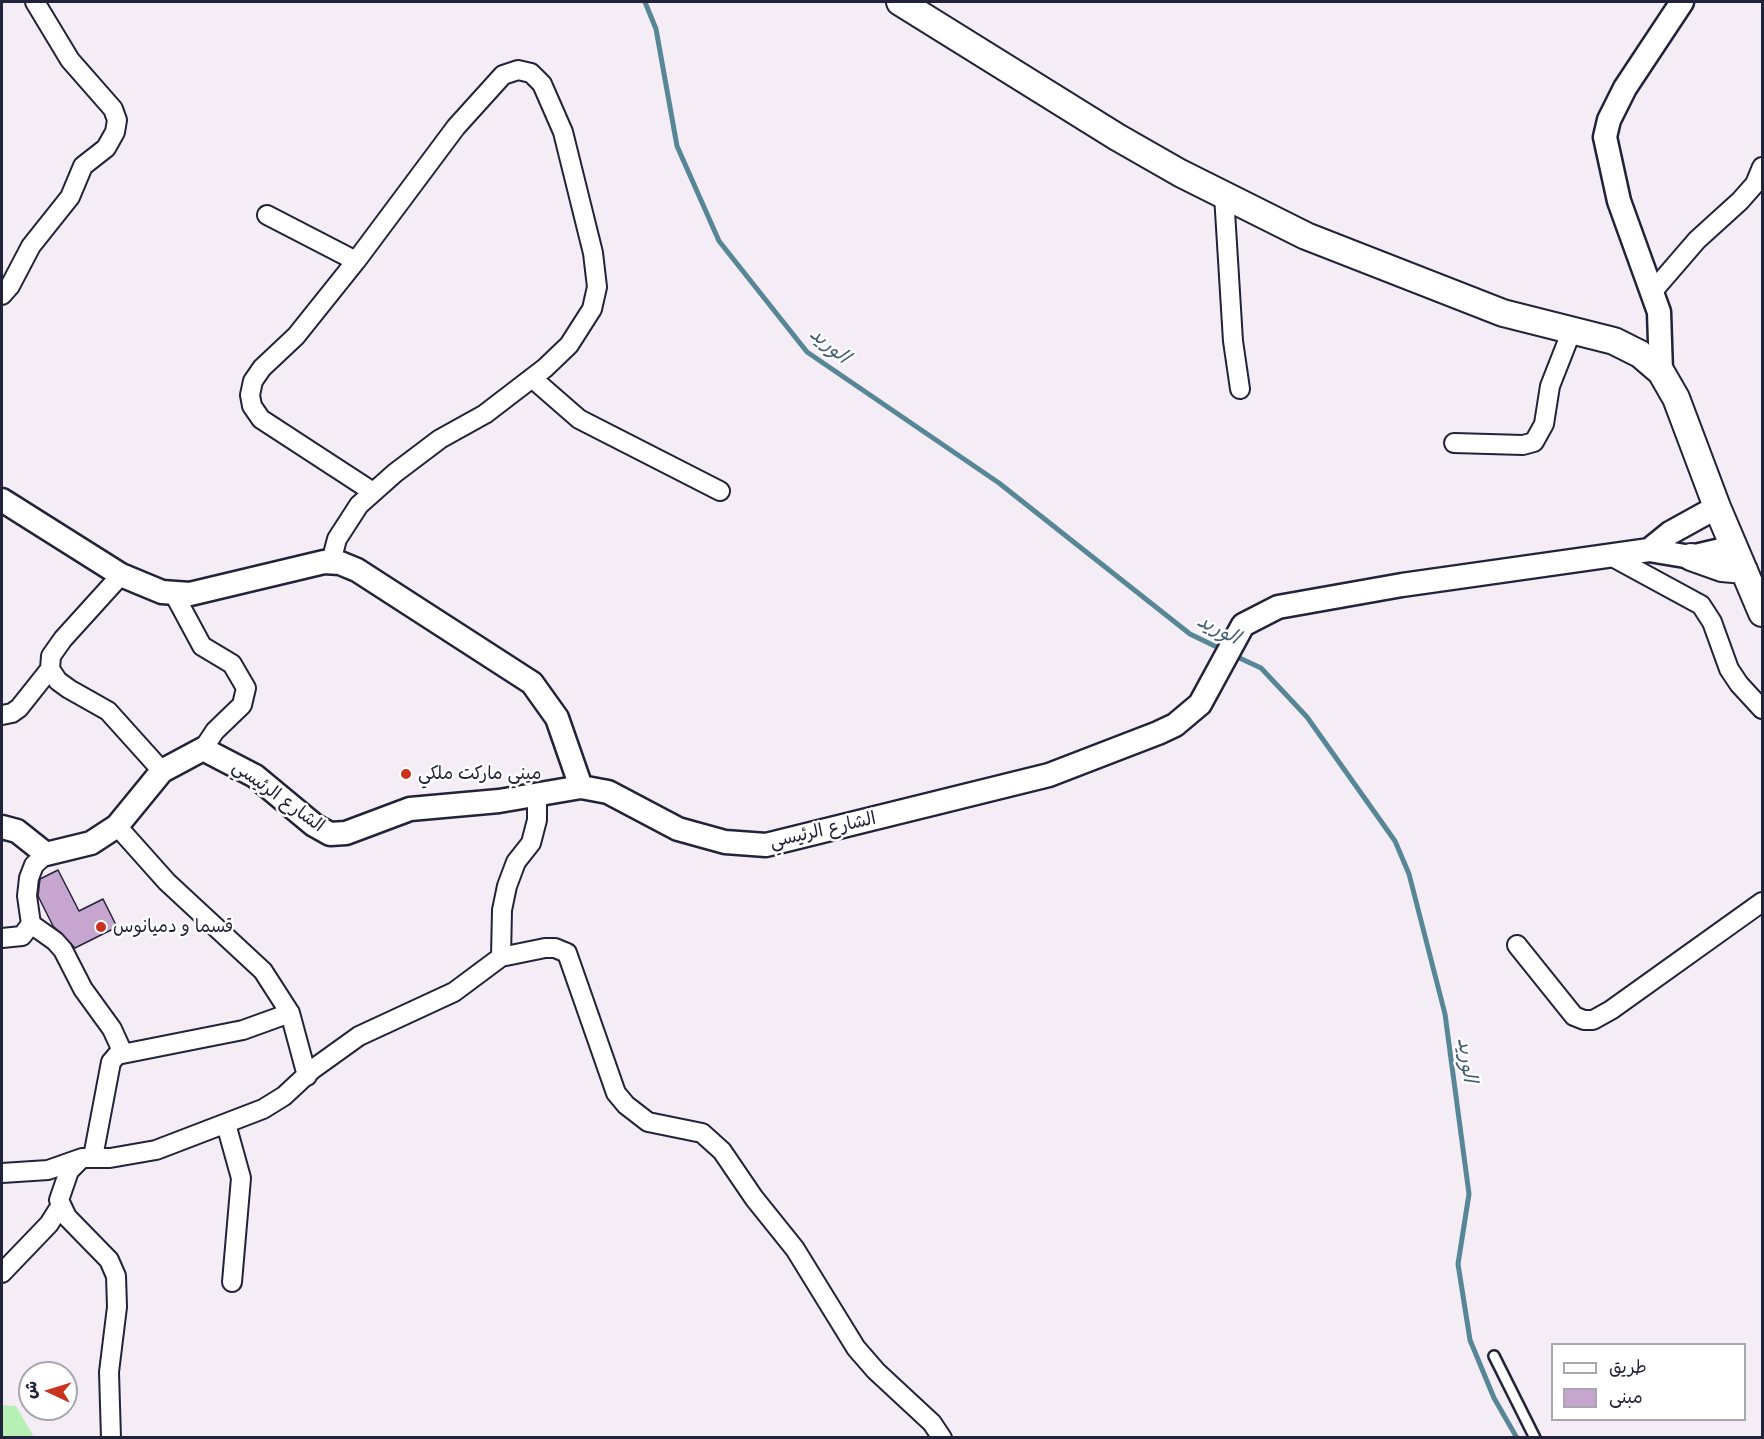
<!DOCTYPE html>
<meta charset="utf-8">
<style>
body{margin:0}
#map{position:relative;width:1764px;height:1439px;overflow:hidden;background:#f4edf5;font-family:"Balsamiq Sans","Playpen Sans Arabic",sans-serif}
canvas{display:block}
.frame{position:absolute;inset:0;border:3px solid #22223b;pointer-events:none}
.legend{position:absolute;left:1551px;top:1343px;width:195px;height:78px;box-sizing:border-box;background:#fff;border:2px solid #a7a7b1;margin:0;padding:8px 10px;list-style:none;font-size:18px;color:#22223b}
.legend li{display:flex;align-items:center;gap:12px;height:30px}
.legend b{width:30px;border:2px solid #a7a7b1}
.north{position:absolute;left:18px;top:1361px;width:60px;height:60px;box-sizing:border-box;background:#fff;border:2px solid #a7a7b1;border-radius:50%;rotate:274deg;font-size:16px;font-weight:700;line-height:24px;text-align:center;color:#22223b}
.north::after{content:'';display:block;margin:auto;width:21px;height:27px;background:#c8321e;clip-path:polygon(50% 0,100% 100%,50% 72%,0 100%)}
</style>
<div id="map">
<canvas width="1764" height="1439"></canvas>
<div class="frame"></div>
<ul class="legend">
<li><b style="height:8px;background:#fff"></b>طريق</li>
<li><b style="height:16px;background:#c6a5cf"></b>مبنى</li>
</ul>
<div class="north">ش</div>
</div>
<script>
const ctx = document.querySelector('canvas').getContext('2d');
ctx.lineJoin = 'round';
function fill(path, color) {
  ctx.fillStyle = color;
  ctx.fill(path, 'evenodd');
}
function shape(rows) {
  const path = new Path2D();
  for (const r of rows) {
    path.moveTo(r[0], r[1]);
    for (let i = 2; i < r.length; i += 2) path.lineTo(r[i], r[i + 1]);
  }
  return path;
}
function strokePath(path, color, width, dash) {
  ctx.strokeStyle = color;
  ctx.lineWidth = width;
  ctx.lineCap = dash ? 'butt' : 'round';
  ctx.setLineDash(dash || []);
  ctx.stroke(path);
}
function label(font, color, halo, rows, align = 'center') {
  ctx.font = font + ' "Balsamiq Sans","Playpen Sans Arabic",sans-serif';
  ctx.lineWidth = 5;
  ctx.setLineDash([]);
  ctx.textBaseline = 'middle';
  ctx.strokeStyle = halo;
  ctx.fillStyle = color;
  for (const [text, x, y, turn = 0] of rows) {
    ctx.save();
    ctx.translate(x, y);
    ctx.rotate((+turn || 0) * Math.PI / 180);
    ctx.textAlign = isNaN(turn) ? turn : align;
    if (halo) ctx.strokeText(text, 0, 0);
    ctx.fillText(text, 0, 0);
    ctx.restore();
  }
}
fill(shape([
 [2,1405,16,1406,34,1437,2,1437]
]), '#b6f0b4');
strokePath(shape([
 [645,2,656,29,677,146,719,241,807,352,999,483,1190,634,1225,651],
 [1233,655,1261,668,1307,717,1395,841,1409,874,1445,1014,1469,1194,1458,1264,1470,1340,1494,1398,1517,1438]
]), '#578797', 5);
const building = shape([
 [58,870,79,911,103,899,117,927,75,948,53,926,38,896,40,879,58,870]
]);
fill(building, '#c6a5cf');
strokePath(building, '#22223b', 1.5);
const service = shape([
 [1494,1356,1535,1438]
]);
const minor = shape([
 [1224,195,1233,341,1240,389],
 [267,215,356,261],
 [1653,291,1697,240,1740,201,1755,184,1762,167],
 [2,295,10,286,31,246,70,197,83,166,106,148,115,132,117,120,113,109,70,60,35,2],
 [532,378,579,419,720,491],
 [1454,443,1523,445,1534,442,1544,424,1550,386,1572,330],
 [1609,555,1701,605,1712,622,1729,669,1739,684,1762,709],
 [331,562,337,539,359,505,395,473,440,439,485,414,545,368,569,345,592,309,597,287,593,253,563,132,542,84,531,73,518,70,503,75,456,127,356,261,296,336,262,368,253,381,250,395,252,406,261,419,373,492],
 [121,575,63,639,51,656,50,669,58,681,69,689,108,711,162,771],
 [174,594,202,646,232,664,246,688,242,705,215,731,203,749],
 [2,715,12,713,19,708,50,669],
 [31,924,55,941,63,950,83,989,112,1029,123,1053],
 [2,938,22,936,31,924,27,896,29,878,34,865,46,854],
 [1517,945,1574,1016,1584,1020,1593,1020,1611,1010,1762,902],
 [501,957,545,948,555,948,567,953,616,1093,626,1105,648,1122,702,1133,722,1151,754,1198,795,1249,856,1348,876,1371,932,1423,942,1438],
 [290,1013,307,1076],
 [226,1124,241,1178,232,1282],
 [93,1157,111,1062,117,1055,243,1030,290,1013,263,971,167,882,117,826],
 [81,1159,69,1171,59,1200,67,1217,109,1260,116,1276,117,1307,109,1372,111,1438],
 [2,1173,48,1170,82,1158,110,1158,156,1150,263,1109,284,1096,313,1069,359,1036,454,992,501,957,502,910,507,886,516,862,531,843,537,820,537,793],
 [2,1273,49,1224,61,1205]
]);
const tertiary = shape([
 [1661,372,1659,312,1619,201,1605,137,1609,120,1625,88,1682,2],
 [2,500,121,575,162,592,190,594,324,562,340,563,357,570,532,683,557,718,581,787],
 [1649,550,1670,533,1717,507],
 [2,827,17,831,46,854,91,843,117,826,162,771,203,749,255,776,314,825,330,834,346,833,410,809,499,801,581,787,608,792,678,829,725,842,766,845,1049,775,1158,733,1175,725,1200,704,1243,625,1278,607,1402,585,1649,550,1691,557,1734,547]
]);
const secondary = shape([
 [900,2,1117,137,1180,173,1306,236,1503,313,1614,341,1640,354,1661,372,1676,398,1717,507,1762,613],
 [1691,557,1722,568,1744,570]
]);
strokePath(service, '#22223b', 14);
strokePath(minor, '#22223b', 22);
strokePath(tertiary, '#22223b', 27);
strokePath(secondary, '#22223b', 30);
strokePath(service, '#fff', 9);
strokePath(minor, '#fff', 18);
strokePath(tertiary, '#fff', 22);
strokePath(secondary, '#fff', 26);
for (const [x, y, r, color] of [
 [406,774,6,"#c8321e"],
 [101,927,6,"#c8321e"]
]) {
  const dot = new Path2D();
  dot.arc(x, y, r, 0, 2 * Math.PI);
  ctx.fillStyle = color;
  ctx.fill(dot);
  strokePath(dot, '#fff', 2);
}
label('18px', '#22223b', '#fff', [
 ["ميني ماركت ملكي",418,774],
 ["قسما و دميانوس",113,927]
], 'left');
label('18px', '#22223b', '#fff', [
 ["الشارع الرئيسي",278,797,36],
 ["الشارع الرئيسي",823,831,-13]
]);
label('italic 20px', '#415d71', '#fff', [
 ["الوريد",829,346,40],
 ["الوريد",1218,630,27],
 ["الوريد",1466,1060,82]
]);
</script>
